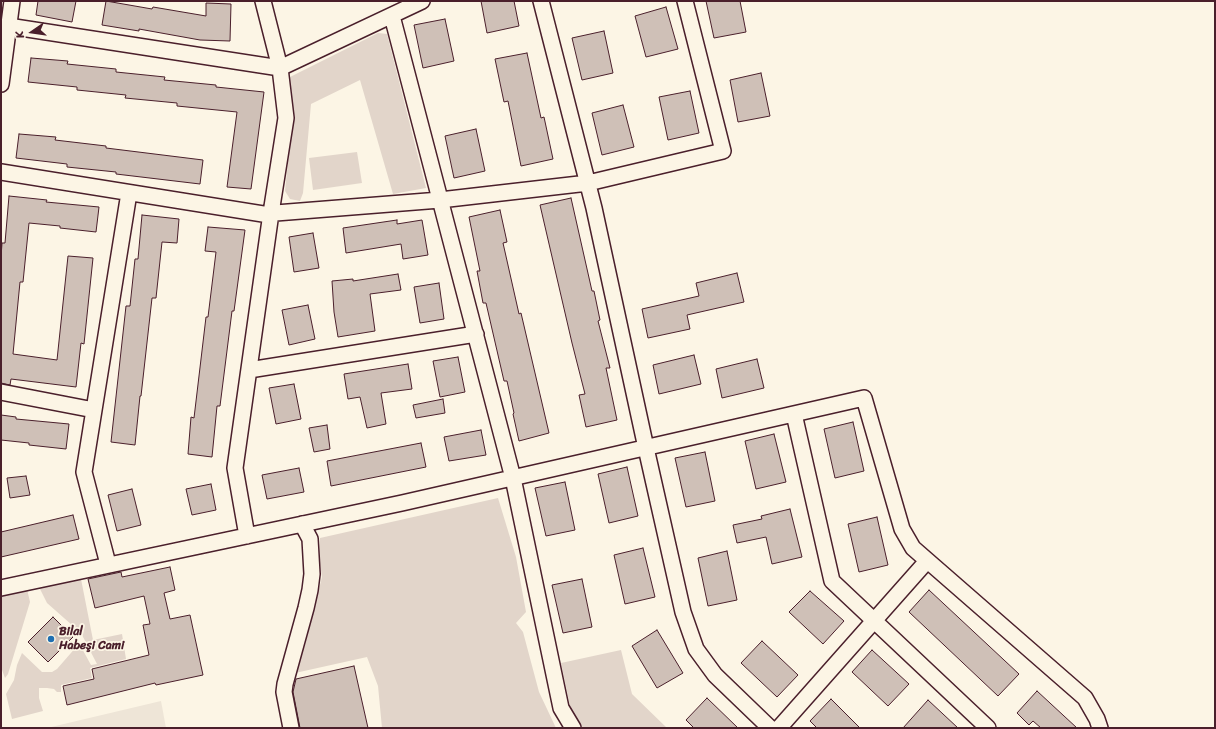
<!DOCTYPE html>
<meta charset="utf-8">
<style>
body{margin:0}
#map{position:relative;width:1216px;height:729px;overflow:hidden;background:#fcf5e5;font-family:Sriracha,sans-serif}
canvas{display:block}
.frame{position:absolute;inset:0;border:2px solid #4a1f2b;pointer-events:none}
.north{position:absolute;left:12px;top:12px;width:40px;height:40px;-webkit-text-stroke:3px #fcf5e5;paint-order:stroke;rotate:257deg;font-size:11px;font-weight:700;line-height:16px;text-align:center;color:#4a1f2b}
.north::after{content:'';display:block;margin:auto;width:14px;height:18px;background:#4a1f2b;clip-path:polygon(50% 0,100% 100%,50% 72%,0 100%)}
</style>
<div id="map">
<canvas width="1216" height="729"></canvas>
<div class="frame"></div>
<div class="north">K</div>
</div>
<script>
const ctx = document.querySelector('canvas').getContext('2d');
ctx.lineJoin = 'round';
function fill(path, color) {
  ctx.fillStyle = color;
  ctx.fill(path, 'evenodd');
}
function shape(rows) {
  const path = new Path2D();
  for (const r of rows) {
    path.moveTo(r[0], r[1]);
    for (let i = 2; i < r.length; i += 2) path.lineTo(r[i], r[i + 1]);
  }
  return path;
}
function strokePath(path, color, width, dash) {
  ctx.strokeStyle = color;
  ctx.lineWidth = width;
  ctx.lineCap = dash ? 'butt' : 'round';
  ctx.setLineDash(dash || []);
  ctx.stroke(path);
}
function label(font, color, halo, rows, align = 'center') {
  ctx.font = font + ' Sriracha,sans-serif';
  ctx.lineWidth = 3.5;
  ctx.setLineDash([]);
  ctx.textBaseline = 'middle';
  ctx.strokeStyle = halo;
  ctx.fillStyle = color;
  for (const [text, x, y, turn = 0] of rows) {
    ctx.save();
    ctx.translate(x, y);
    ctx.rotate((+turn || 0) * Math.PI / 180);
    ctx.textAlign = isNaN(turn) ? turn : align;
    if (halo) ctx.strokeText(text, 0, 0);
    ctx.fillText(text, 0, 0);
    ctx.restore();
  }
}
fill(shape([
 [161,701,166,728,47,728]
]), '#eee5d7');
fill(shape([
 [378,33,387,34,426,188,393,194,360,80,311,104,303,193,300,201,290,199,285,191,290,142,290,77],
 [357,152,362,183,313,190,309,158],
 [498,498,516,557,526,612,516,623,523,632,539,692,556,728,382,728,378,686,367,657,295,673,305,645,322,577,319,557,320,538],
 [81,579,93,640,122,634,126,659,90,668,92,678,61,685,61,692,57,692,54,689,47,688,39,688,39,698,43,711,12,719,6,694,14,680,17,665,22,653,42,672,52,672,57,669,77,646,80,645,91,665,97,664,81,633,47,603,39,587],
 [27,589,30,602,8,674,5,678,1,667,1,595],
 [621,650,632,694,667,728,581,728,576,722,570,706,561,663]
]), '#e2d5ca');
const building = shape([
 [38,1,76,1,72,22,36,15,38,1],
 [106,1,152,9,153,7,206,16,206,3,231,4,230,41,200,40,139,29,139,31,102,25,106,1],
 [481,1,514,1,519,26,487,33,481,1],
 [706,1,740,1,746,32,714,38,706,1],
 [666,7,678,49,646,57,635,16,666,7],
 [445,19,454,61,423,68,414,25,445,19],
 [604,31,613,73,582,80,572,38,604,31],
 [527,53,541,118,544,117,553,159,521,166,508,101,504,102,495,59,527,53],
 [31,58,68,61,67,64,116,69,116,72,165,77,164,80,216,85,216,87,264,92,251,189,227,187,237,112,177,106,177,103,125,98,126,95,77,90,77,87,28,82,31,58],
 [761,73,770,116,738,122,730,80,761,73],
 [690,91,699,133,668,140,659,97,690,91],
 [623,105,634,147,602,155,592,113,623,105],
 [476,129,485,171,454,178,445,136,476,129],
 [19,134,56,137,55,140,106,146,106,148,203,160,200,184,116,174,116,172,67,167,67,164,16,158,19,134],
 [9,196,47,200,46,202,99,207,96,232,60,228,60,226,29,223,23,282,20,282,13,354,57,360,68,256,93,258,84,344,81,343,76,387,11,379,10,385,1,383,1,257,2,243,5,243,9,196],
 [571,198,592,291,594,291,600,320,598,321,610,368,606,368,617,420,586,427,579,395,585,394,572,343,540,205,571,198],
 [500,210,507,242,503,243,519,314,521,313,549,433,519,441,513,414,514,413,507,381,504,381,486,303,483,303,477,271,480,271,469,217,500,210],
 [142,215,179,219,177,243,162,242,156,298,152,298,141,396,140,396,135,445,111,442,126,306,130,306,135,259,138,259,142,215],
 [397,220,397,224,422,220,428,255,403,259,401,244,346,253,343,228,397,220],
 [208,227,245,230,234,311,232,311,220,406,217,406,212,457,188,454,191,417,194,418,206,317,208,317,216,252,205,251,208,227],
 [313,233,319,268,294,272,289,237,313,233],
 [737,273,744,302,687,315,690,329,648,338,642,309,699,296,696,283,737,273],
 [398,274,401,290,370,294,375,331,338,337,334,312,332,281,353,279,353,281,398,274],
 [439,283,444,319,420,323,414,287,439,283],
 [308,305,315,339,289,345,282,310,308,305],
 [694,355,701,384,659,394,653,365,694,355],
 [458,357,465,392,440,397,433,361,458,357],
 [757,359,764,388,722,398,716,369,757,359],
 [408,364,412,389,381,393,386,424,367,428,360,397,348,399,344,374,408,364],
 [294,384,301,419,276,424,269,388,294,384],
 [443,399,445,413,416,418,413,405,443,399],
 [1,415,16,417,16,419,69,424,66,449,29,445,29,443,1,440,1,415],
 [853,422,864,471,835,478,824,429,853,422],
 [327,425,330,449,314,452,309,428,327,425],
 [481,430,486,455,449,461,444,437,481,430],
 [774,434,786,482,756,489,745,441,774,434],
 [421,443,426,467,331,486,327,461,421,443],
 [705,452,715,501,686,507,675,458,705,452],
 [627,467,638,516,609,523,598,474,627,467],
 [299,468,304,492,267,499,262,475,299,468],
 [26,476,30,495,10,498,7,478,26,476],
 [565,482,575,530,546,536,535,488,565,482],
 [211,484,216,510,192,515,186,489,211,484],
 [132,489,141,525,117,531,108,495,132,489],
 [790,509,802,557,772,564,766,537,737,543,733,525,762,519,761,516,790,509],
 [73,515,79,539,1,557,1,532,73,515],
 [877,517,888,565,859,572,848,524,877,517],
 [643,548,655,597,625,604,614,555,643,548],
 [727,551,737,600,708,606,698,558,727,551],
 [170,567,175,590,164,593,170,619,190,615,203,675,156,685,155,683,67,705,63,686,94,679,92,669,149,655,143,625,150,624,144,596,95,608,88,579,121,572,122,577,170,567],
 [582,579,592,627,563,633,552,585,582,579],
 [929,590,1019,674,998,696,909,612,929,590],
 [810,591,844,621,823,644,789,612,810,591],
 [53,617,73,637,48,662,28,642,53,617],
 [657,630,683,673,657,688,632,646,657,630],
 [762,641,798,675,777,697,741,663,762,641],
 [872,650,909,684,888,706,852,672,872,650],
 [354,666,368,728,300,728,293,692,296,679,354,666],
 [1037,691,1077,728,1041,728,1033,721,1029,725,1017,713,1037,691],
 [707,698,738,728,694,728,686,720,707,698],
 [831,699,860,728,817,728,810,721,831,699],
 [928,700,958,728,903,728,928,700]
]);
fill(building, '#cfc0b7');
strokePath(building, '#4a1f2b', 1);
const minor = shape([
 [541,1,594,208,646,448,683,612,696,649,715,675,770,728],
 [392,16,513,478,561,708,573,728],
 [8,26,280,68,422,1],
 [1,84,12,1],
 [1,172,263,214,440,200,588,183,723,151,685,1],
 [249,370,476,334],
 [1,392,94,410],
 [794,414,832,581,988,728],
 [247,536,235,468,271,213,286,118,280,68,263,1],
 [108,564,84,472,129,193],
 [1,588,402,503,864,398,902,529,913,548,1085,698,1097,719,1100,728],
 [291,728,284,692,285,684,306,608,310,590,312,574,310,539,302,524],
 [779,728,927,561]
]);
strokePath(minor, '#4a1f2b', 18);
strokePath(minor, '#fcf5e5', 15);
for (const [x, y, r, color] of [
 [51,639,4,"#1f6fb2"]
]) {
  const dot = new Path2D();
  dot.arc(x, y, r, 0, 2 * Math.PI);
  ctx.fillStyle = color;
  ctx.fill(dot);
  strokePath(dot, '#fcf5e5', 1.5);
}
label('bold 12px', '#4a1f2b', '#fcf5e5', [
 ["Bilal",59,632],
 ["Habeşi Cami",59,646]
], 'left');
</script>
